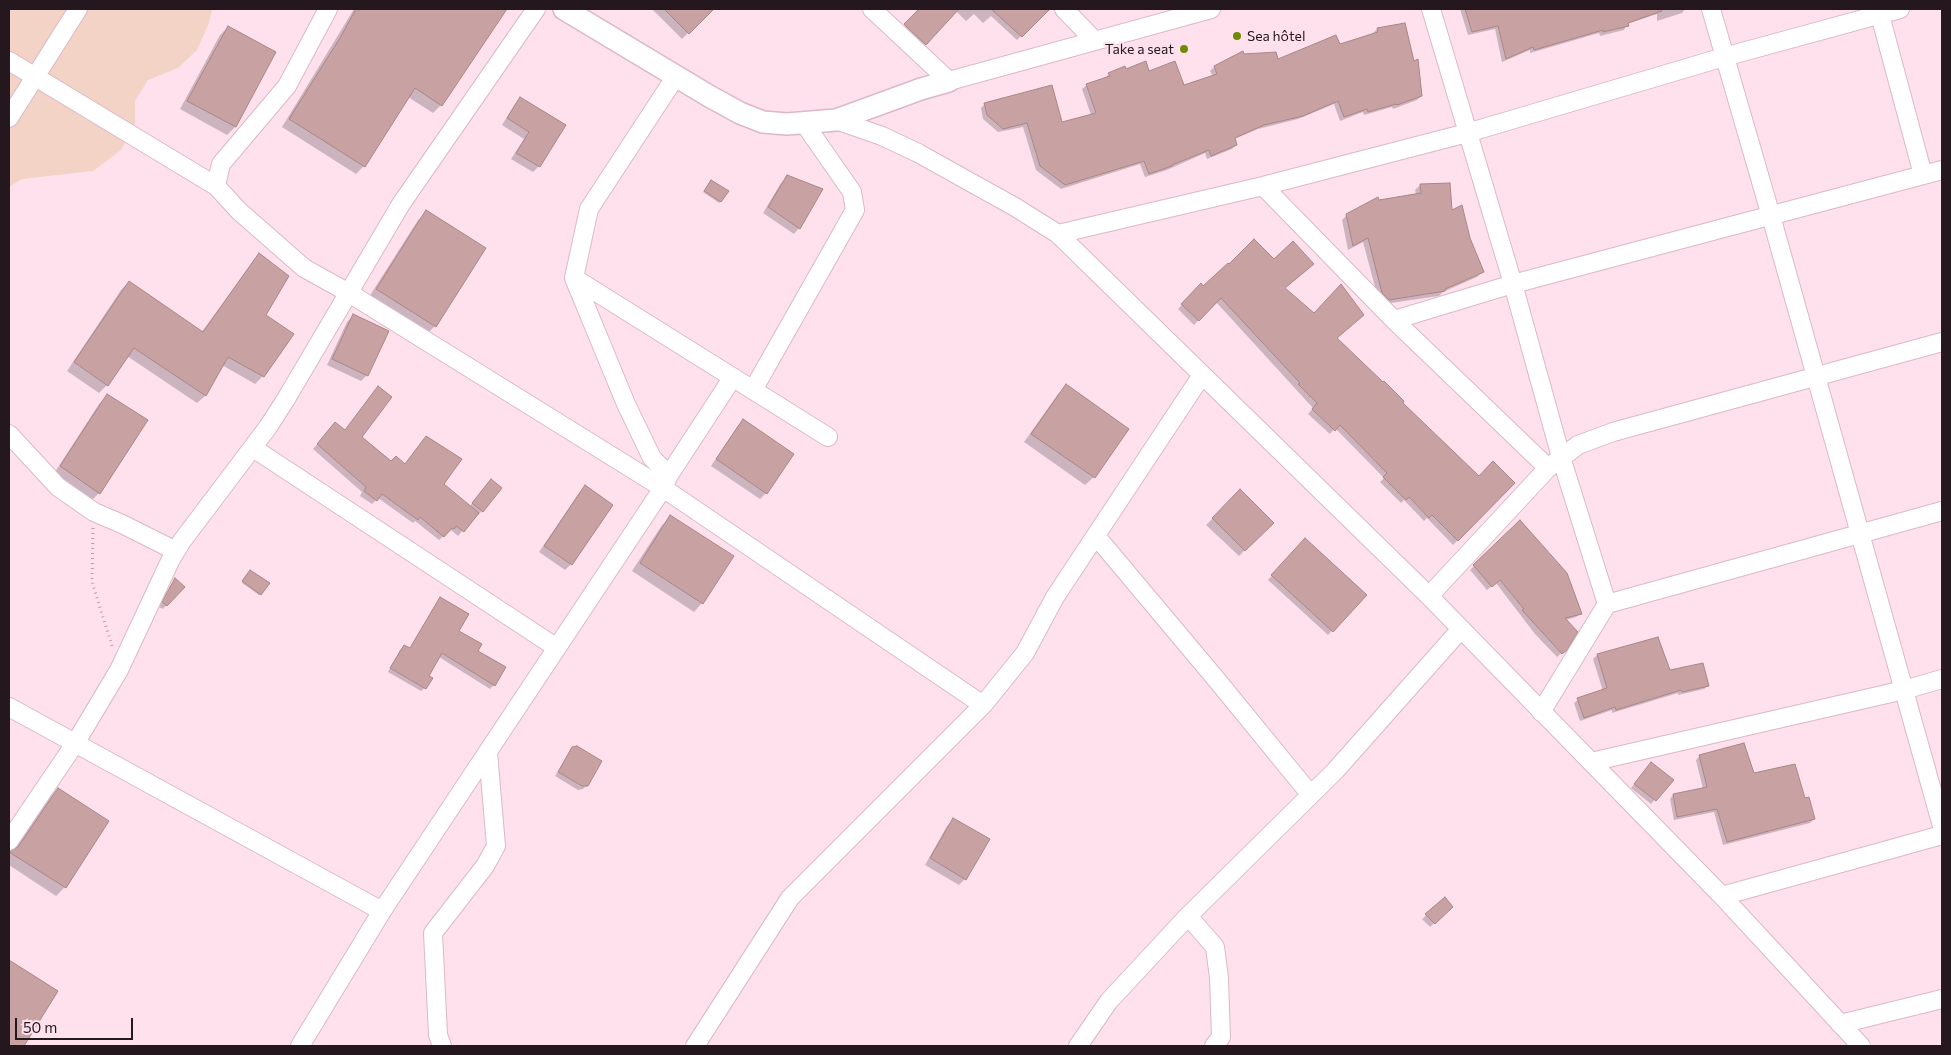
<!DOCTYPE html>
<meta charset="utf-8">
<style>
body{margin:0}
#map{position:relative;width:1951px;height:1055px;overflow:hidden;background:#ffe1ee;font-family:Commissioner,sans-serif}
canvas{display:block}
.frame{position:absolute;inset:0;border:10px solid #24171d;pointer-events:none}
.scale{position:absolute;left:15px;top:1018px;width:118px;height:22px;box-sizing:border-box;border:2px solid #24171d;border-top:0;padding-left:6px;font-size:15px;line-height:18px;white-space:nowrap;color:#24171d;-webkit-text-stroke:4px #ffe1ee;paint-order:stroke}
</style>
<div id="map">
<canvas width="1951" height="1055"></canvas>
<div class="frame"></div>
<div class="scale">50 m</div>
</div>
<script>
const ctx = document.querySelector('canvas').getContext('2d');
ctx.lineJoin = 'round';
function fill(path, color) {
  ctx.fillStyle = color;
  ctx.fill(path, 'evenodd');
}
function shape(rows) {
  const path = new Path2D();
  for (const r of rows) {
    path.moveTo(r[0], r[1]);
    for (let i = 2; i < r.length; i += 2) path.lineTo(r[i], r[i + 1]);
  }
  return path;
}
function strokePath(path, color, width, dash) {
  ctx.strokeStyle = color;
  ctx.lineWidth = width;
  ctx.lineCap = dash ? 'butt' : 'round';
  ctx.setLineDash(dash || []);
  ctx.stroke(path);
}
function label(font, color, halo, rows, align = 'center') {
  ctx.font = font + ' Commissioner,sans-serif';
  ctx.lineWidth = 4;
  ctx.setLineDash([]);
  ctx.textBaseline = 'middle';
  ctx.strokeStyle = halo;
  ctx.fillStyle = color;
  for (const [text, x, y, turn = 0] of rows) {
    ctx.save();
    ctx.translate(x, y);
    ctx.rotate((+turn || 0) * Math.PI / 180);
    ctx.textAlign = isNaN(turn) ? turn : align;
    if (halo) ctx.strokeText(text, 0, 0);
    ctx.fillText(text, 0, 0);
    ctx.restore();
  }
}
fill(shape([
 [9,9,212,9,209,23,197,50,178,68,148,80,135,101,135,124,121,150,93,171,22,179,9,187]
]), '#f3d3c5');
fill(shape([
 [354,9,506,9,441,105,433,113,408,97,364,166,356,174,282,127],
 [652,9,712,9,682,39],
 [919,9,1040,9,1044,13,1017,40,991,16,983,23,974,14,966,21,956,11,921,48,901,29,920,10],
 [1460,9,1685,9,1682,13,1657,21,1657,14,1627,24,1624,30,1600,36,1599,33,1530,53,1530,50,1502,62,1495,29,1468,35],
 [228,27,275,52,235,127,227,135,180,109,220,35],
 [1377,29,1421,96,1417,100,1393,109,1392,107,1364,115,1363,112,1340,121,1334,104,1298,119,1258,129,1234,139,1236,145,1232,149,1207,159,1205,153,1167,170,1145,177,1140,164,1061,189,1036,170,1023,127,998,132,983,119,981,108,985,104,1062,124,1091,115,1082,89,1087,85,1105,78,1109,74,1125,70,1148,73,1184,86,1213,76,1210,71,1214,67,1242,53,1243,55,1277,60,1340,46,1373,33],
 [521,98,539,166,533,172,511,159,524,139,502,125,515,104],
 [788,177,799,228,794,234,763,213,781,183],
 [710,183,720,202,719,203,703,192],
 [1420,185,1451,211,1468,238,1482,272,1477,277,1443,292,1439,296,1384,304,1378,298,1363,242,1348,250,1342,220,1347,215,1378,202,1416,195,1415,190],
 [427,212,435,326,427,334,369,297,418,220],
 [259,255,264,316,263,376,255,384,222,365,205,396,197,403,127,356,107,385,99,393,67,371,121,290,129,282,201,333,252,263],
 [1201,285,1203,287,1284,288,1479,477,1514,483,1453,545,1427,518,1424,521,1404,500,1401,503,1380,482,1384,478,1335,428,1330,434,1308,414,1313,408,1216,302,1194,325,1178,309],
 [353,316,367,375,361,381,327,365,347,322],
 [1066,386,1127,429,1094,477,1085,485,1024,442,1058,394],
 [107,396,99,493,91,501,53,475,99,404],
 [743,421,766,493,760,499,711,466,737,427],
 [331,428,361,437,391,463,405,465,442,485,469,507,487,485,500,489,482,511,478,515,477,514,458,536,451,530,439,540,415,521,413,523,378,498,372,504,360,496,362,492,313,449],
 [585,487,571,564,565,570,539,552,579,493],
 [1240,491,1272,523,1239,556,1206,525],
 [671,517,702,603,694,612,632,571,662,525],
 [1520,522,1580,614,1576,617,1566,620,1566,649,1557,657,1535,634,1496,583,1487,590,1470,570],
 [1305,540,1365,595,1328,635,1268,580],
 [249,573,261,594,259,595,242,583],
 [175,580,183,587,163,609,159,607],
 [440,598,457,631,476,651,494,685,490,689,439,657,427,676,425,688,421,691,388,672,400,650,404,646,409,649],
 [1597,655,1669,671,1708,686,1704,689,1678,695,1678,693,1612,713,1612,710,1580,721,1574,703,1578,700,1603,691,1593,659],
 [572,748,587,785,583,789,578,790,555,776],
 [1700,756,1754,775,1804,800,1814,819,1810,823,1723,845,1714,812,1674,820,1670,799,1673,795,1703,789,1696,760],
 [1648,768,1672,780,1651,804,1631,788],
 [58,789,107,821,65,887,56,896,9,865,9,854,14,850,50,797],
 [953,820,965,879,959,885,925,865,947,826],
 [1445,899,1452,907,1430,927,1422,919],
 [9,961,57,992,22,1046,9,1046]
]), '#0003');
const building = shape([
 [356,9,507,9,442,106,415,88,365,167,289,119,340,38,356,9],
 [664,9,714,9,689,34,664,9],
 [919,9,959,9,926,45,904,24,919,9],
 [991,9,1050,9,1022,37,991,9],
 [1465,9,1662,9,1662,11,1628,23,1629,26,1603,32,1603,30,1534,50,1533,47,1506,59,1498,26,1472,32,1465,9],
 [1405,23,1414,61,1418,59,1422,96,1397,105,1396,104,1368,112,1367,109,1344,117,1338,101,1303,116,1264,125,1235,138,1237,145,1211,156,1209,150,1172,165,1172,166,1149,174,1144,161,1065,185,1040,166,1027,123,1003,129,987,115,984,103,1052,85,1062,122,1096,113,1086,84,1110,76,1108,73,1125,66,1126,69,1146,61,1149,71,1175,61,1184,85,1217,74,1214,66,1243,51,1244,54,1276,52,1278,59,1336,35,1340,44,1378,32,1377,28,1405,23],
 [228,26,276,52,236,127,187,101,228,26],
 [520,97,566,125,540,167,516,153,529,132,507,118,520,97],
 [787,175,823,189,800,229,768,207,787,175],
 [711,180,729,191,721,202,704,191,711,180],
 [1450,183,1452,210,1462,205,1470,238,1484,272,1445,289,1445,291,1389,300,1382,293,1368,238,1353,246,1346,214,1378,197,1379,200,1421,193,1420,184,1450,183],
 [426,210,486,248,436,327,376,289,426,210],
 [1254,239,1274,259,1293,241,1314,264,1285,288,1314,313,1341,284,1364,315,1337,338,1383,382,1384,381,1404,401,1403,403,1479,476,1493,461,1515,483,1458,541,1432,515,1429,518,1409,497,1406,500,1383,477,1387,473,1340,425,1335,431,1312,409,1317,403,1298,384,1300,383,1221,298,1199,321,1181,304,1201,283,1203,286,1228,263,1229,264,1254,239],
 [259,253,289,276,266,315,294,334,264,377,228,357,206,396,134,348,108,386,74,362,129,281,203,332,259,253],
 [353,314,389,331,368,376,332,359,353,314],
 [1066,384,1129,429,1095,478,1031,434,1066,384],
 [378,386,392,397,362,437,391,461,396,456,405,464,426,436,462,459,444,484,479,513,464,532,456,526,454,529,452,528,444,537,420,517,418,520,382,494,377,501,364,491,366,487,317,444,335,422,345,430,378,386],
 [107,394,148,420,100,494,60,466,107,394],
 [743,419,794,454,767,494,716,459,743,419],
 [491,479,502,488,483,512,472,503,491,479],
 [585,485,613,505,572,565,544,546,585,485],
 [1240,489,1274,523,1245,551,1212,518,1240,489],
 [670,515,734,556,703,604,640,563,670,515],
 [1520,520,1567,573,1582,614,1565,618,1578,632,1567,650,1562,654,1522,610,1524,609,1500,580,1492,587,1473,565,1520,520],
 [1305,538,1367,595,1333,632,1271,575,1305,538],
 [250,570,270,583,261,595,242,581,250,570],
 [175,578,185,587,167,606,162,602,175,578],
 [440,597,469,614,459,631,482,644,478,651,506,667,495,686,442,653,429,676,433,678,426,689,390,668,404,645,410,648,440,597],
 [1658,637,1670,670,1703,663,1709,686,1682,692,1681,690,1616,710,1615,707,1584,718,1577,698,1607,688,1597,654,1658,637],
 [1744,743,1754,773,1795,764,1805,798,1809,797,1815,819,1727,842,1717,809,1677,817,1673,794,1707,787,1699,755,1744,743],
 [577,746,602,761,588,786,582,786,558,772,572,747,577,746],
 [1651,762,1674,780,1656,801,1634,784,1651,762],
 [58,788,109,821,66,888,9,852,18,847,58,788],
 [953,818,990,839,966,880,930,858,953,818],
 [1445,897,1453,907,1435,924,1425,914,1445,897],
 [9,960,58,991,24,1046,9,1046,9,960]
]);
fill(building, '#c8a2a2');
strokePath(building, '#aa8586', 1);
const minor = shape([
 [328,9,287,86,221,164,216,186,239,211,304,268,349,293,663,488,983,705],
 [872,9,949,81,1211,9],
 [1064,9,1095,41],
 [1431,9,1513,284,1561,457,1607,604],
 [1711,9,1771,216,1942,826],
 [1880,15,1923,175],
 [9,61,216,186],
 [9,118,78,9],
 [836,120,882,136,918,153,1015,207,1058,234,1429,596,1722,896,1861,1046],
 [1263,186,1394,320,1548,468],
 [1058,234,1263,186,1467,133,1724,57,1900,9],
 [574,278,828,437],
 [1394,320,1513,284,1942,170],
 [753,390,855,210,852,192,804,123],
 [9,434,58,487,94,512,122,524,176,551],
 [253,448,557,648],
 [669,475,652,458,626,404,574,278,589,209,676,76],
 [1096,536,1216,679,1310,794],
 [1429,596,1548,468,1578,445,1613,432,1942,342],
 [9,707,382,911],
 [1541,712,1607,604,1942,511],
 [1591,762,1904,690,1942,679],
 [9,841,76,742,119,670,171,559,182,541,268,427,286,399,401,204,536,9],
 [1722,896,1942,835],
 [1188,916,1215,947,1219,978,1221,1037,1214,1046],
 [1840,1024,1942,999],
 [300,1046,382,911,663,488,669,475,733,377],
 [442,1046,438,1035,433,933,485,866,496,846,488,752],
 [695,1046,790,898,983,705,1025,653,1055,597,1202,375],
 [1078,1046,1109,1001,1188,916,1335,771,1461,629]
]);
const tertiary = shape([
 [564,9,709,96,740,113,763,122,787,124,836,120,921,89,949,81]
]);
strokePath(minor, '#dbb8c7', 20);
strokePath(tertiary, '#dbb8c7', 24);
strokePath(shape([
 [93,528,92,582,112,646]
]), '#b9a0ab', 3, [1, 4]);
strokePath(minor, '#fff', 18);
strokePath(tertiary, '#fff', 21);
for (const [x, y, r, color] of [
 [1237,36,5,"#6f8a00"],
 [1184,49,5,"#6f8a00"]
]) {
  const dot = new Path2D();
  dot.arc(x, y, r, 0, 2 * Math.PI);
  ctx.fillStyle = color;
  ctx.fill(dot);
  strokePath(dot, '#ffe1ee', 2);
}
label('14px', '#24171d', '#ffe1ee', [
 ["Sea hôtel",1247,36],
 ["Take a seat",1174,49,"right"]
], 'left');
</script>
